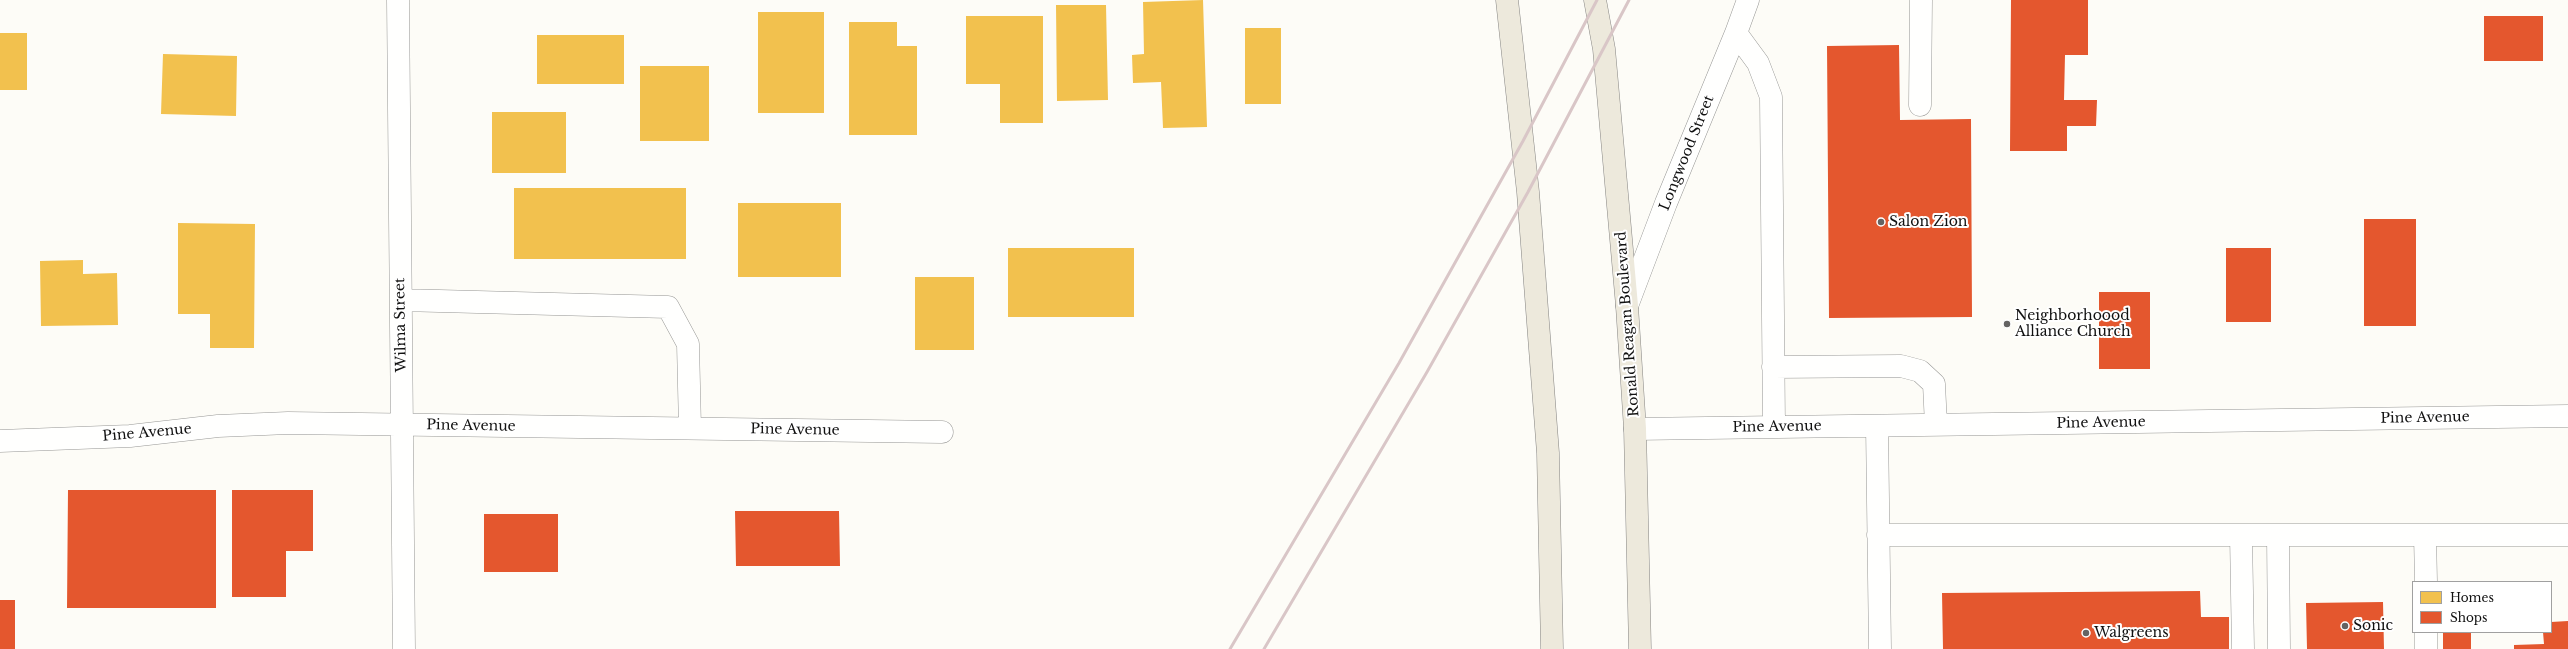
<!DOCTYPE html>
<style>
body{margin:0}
#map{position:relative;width:2568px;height:649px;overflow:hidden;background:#fdfcf7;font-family:"Libre Baskerville",serif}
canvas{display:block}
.legend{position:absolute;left:2412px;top:581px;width:140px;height:52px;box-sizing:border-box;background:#fff;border:1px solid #a0a0a0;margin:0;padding:5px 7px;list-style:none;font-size:12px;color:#111}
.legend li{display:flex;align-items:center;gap:8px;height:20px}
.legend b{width:20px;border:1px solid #a0a0a0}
</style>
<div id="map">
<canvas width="2568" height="649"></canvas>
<ul class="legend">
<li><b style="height:11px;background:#f2c14e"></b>Homes</li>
<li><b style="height:11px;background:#e4572e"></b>Shops</li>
</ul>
</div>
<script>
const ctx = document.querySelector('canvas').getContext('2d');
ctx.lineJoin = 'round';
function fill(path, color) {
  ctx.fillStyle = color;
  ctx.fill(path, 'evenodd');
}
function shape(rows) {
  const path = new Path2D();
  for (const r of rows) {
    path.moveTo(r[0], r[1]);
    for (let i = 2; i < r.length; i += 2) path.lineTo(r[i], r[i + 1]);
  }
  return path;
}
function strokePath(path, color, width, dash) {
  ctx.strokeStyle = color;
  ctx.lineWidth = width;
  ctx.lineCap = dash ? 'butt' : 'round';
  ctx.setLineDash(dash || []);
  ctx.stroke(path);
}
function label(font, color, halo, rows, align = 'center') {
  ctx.font = font + ' "Libre Baskerville",serif';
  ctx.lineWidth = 4;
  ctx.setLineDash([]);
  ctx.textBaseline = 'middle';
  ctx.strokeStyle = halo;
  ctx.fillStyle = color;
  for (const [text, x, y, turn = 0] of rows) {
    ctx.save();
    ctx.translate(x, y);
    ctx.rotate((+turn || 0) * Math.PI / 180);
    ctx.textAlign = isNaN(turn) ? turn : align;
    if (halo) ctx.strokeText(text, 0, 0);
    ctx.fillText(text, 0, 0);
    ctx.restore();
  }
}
fill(shape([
 [1203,0,1207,127,1163,128,1161,82,1133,83,1132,55,1144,54,1143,2],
 [1056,5,1106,5,1108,100,1057,101],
 [758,12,824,12,824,113,758,113],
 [966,16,1043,16,1043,123,1000,123,1000,84,966,84],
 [849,22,897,22,897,46,917,46,917,135,849,135],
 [1245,28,1281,28,1281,104,1245,104],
 [0,33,27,33,27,90,0,90],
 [537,35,624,35,624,84,537,84],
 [163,54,237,56,236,116,161,114],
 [640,66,709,66,709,141,640,141],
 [492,112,566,112,566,173,492,173],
 [514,188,686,188,686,259,514,259],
 [738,203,841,203,841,277,738,277],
 [178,223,255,224,254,348,210,348,210,314,178,314],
 [1008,248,1134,248,1134,317,1008,317],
 [83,260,83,274,117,273,118,325,41,326,40,261],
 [915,277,974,277,974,350,915,350]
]), '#f2c14e');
fill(shape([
 [2011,0,2088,0,2088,55,2065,55,2064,100,2097,100,2096,126,2067,126,2067,151,2010,151],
 [2484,16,2543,16,2543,61,2484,61],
 [1899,45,1900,120,1971,119,1972,317,1829,318,1827,46],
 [2364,219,2416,219,2416,326,2364,326],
 [2226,248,2271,248,2271,322,2226,322],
 [2099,292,2150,292,2150,369,2099,369],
 [68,490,216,490,216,608,67,608],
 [232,490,313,490,313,551,286,551,286,597,232,597],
 [735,511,839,511,840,566,736,566],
 [484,514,558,514,558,572,484,572],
 [2200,591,2201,617,2229,617,2229,649,1943,649,1942,593],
 [0,600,15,600,15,649,0,649],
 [2383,602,2384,649,2307,649,2306,603],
 [2568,621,2568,649,2514,649,2514,645,2544,644,2543,632,2551,632,2551,622],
 [2443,632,2471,632,2471,649,2443,649]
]), '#e4572e');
const minor = shape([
 [398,0,404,649],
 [1736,33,1758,63,1771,97,1774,426],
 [1920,105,1921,0],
 [401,300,668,307,688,344,690,428],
 [1627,306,1666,203,1736,33,1748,0],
 [1773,367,1901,366,1920,371,1934,384,1936,425],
 [1877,426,1880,649],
 [1635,429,2568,416],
 [0,441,130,436,218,426,288,423,942,432],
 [1878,535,2568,535],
 [2241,535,2243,649],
 [2278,535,2279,649],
 [2425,535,2426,582],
 [2426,632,2426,649]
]);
const major = shape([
 [1507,0,1528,192,1548,453,1552,649],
 [1595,0,1604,49,1627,306,1635,429,1640,649]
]);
strokePath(minor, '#979795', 23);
strokePath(major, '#858482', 23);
strokePath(minor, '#fffffe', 22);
strokePath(major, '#ede9dc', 22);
strokePath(shape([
 [1230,649,1399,363,1523,141,1597,0],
 [1264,649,1427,372,1528,192,1629,0]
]), '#d9c6c7', 3);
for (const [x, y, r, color] of [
 [1881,222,4,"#646362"],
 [2007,324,4,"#646362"],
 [2345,626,4,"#646362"],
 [2086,633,4,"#646362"]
]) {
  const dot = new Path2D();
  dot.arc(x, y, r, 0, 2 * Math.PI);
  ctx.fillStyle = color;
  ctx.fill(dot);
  strokePath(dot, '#fff', 1.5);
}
label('14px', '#111', '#fff', [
 ["Longwood Street",1687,153,-68],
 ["Ronald Reagan Boulevard",1628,324,-94],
 ["Wilma Street",401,325,-91],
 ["Pine Avenue",2425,418,-1],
 ["Pine Avenue",2101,423,-1],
 ["Pine Avenue",471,426,1],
 ["Pine Avenue",1777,427,-1],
 ["Pine Avenue",795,430,1],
 ["Pine Avenue",147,433,-5]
]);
label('14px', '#111', '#fff', [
 ["Salon Zion",1889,222],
 ["Neighborhoood",2015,316],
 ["Alliance Church",2015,332],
 ["Sonic",2353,626],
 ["Walgreens",2094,633]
], 'left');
</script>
